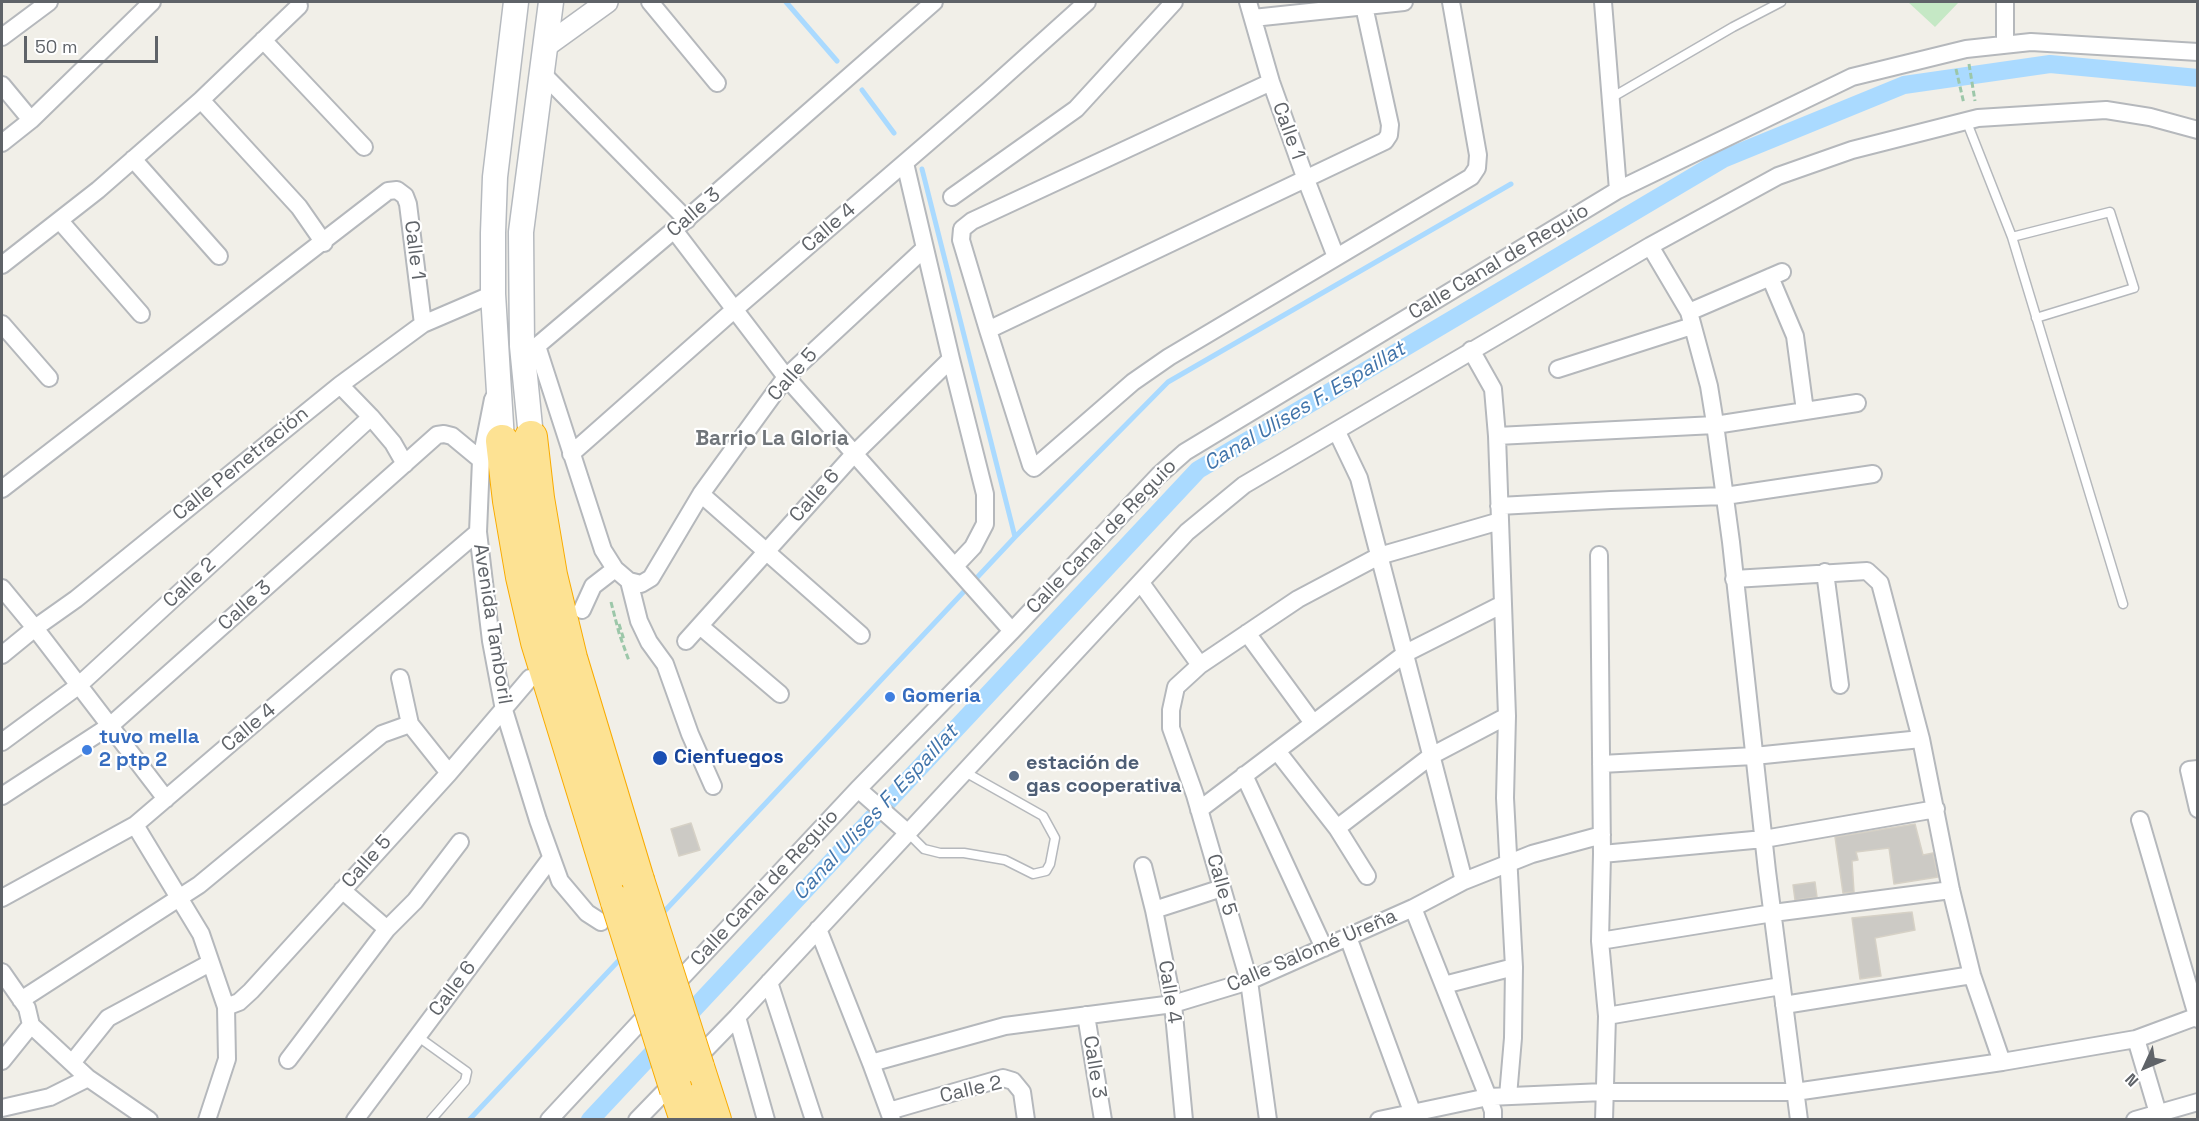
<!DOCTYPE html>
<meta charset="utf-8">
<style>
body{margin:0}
#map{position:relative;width:2199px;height:1121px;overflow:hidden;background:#f1efe8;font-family:"Space Grotesk",sans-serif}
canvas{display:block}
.frame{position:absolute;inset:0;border:3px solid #5f6368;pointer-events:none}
.north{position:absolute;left:2115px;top:1037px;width:60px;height:60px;-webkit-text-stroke:4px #fff;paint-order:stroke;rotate:226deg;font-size:16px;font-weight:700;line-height:24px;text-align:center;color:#5f6368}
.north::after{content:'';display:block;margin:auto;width:21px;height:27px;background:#5f6368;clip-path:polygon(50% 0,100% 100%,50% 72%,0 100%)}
.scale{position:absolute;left:24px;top:36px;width:134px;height:27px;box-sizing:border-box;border:3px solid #5f6368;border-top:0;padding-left:8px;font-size:18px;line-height:21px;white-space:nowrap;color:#5f6368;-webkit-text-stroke:4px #fff;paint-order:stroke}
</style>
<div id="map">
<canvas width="2199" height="1121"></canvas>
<div class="frame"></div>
<div class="north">N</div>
<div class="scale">50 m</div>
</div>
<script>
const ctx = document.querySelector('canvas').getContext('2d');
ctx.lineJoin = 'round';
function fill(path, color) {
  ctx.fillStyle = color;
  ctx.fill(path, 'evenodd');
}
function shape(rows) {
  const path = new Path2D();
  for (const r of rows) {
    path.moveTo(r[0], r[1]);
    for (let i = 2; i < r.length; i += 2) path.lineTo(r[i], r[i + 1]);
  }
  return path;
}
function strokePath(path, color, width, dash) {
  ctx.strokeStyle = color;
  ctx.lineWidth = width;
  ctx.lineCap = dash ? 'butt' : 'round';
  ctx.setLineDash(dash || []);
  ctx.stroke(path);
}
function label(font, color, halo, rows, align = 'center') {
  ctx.font = font + ' "Space Grotesk",sans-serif';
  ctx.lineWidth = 4.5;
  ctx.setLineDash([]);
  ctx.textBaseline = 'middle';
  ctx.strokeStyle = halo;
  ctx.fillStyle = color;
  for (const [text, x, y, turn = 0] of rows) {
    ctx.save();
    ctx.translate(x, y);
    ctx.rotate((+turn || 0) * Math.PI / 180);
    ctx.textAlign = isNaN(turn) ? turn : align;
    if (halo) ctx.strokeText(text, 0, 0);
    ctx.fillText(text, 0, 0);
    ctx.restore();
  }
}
fill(shape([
 [1908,2,1959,2,1935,27]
]), '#c5e8c5');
strokePath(shape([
 [786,2,837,61],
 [862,90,894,133],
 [922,169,1015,537],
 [660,916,1015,537,1168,382,1511,184],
 [469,1120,623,956]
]), '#aadaff', 5);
strokePath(shape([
 [590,1120,1198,470,1723,159,1904,85,2050,64,2198,78]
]), '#aadaff', 18);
const building = shape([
 [691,823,700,850,679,856,671,829,691,823],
 [1915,824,1923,855,1933,853,1938,877,1894,884,1889,848,1856,852,1858,860,1852,861,1854,892,1843,893,1835,837,1915,824],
 [1815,882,1817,897,1795,900,1793,885,1815,882],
 [1912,912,1915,930,1875,938,1881,976,1860,979,1852,918,1912,912]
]);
fill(building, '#cccac5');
strokePath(building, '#d6d1c6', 1.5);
const service = shape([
 [1611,98,1733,27,1781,2],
 [1966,120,2012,237,2123,604],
 [2012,237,2110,212,2134,288,2036,318],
 [908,833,924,849,940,853,964,853,1005,860,1033,874,1046,871,1050,864,1055,838,1043,816,965,772],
 [417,1036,467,1072,465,1081,431,1120]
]);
const minor = shape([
 [650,2,717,83],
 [1248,2,1271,82,1305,177,1336,257],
 [1603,2,1618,190],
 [2005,2,2005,44],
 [1253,18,1404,2],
 [2,37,49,2],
 [263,40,364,147],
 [542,73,687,220],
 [1271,82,972,221,962,229,961,240,988,330,1031,465,1034,468,1133,382,1169,357,1471,177,1477,168,1478,155,1451,2],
 [2,85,31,120],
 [201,100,299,207,324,243],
 [2,143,31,120,152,2],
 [133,159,219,256],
 [905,163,951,359,985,494,985,524,973,547,956,565],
 [952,197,1076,109,1174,2],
 [60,221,141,314],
 [674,230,786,377,1012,631],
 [1650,246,1689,312,1709,386,1714,417,1731,542,1767,871,1799,1120],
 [925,248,786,377,701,494,651,578,641,584,629,581,615,569,603,550,537,346,674,230,934,2],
 [2,265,98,190,201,100,299,6],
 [1770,277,1795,336,1805,411],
 [1689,312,1782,272],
 [2,324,49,378],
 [988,330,1385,141,1389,135,1390,125,1364,6],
 [1471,350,1493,389,1497,436,1507,716,1505,798,1514,967,1513,1038,1508,1096],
 [1558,369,1692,326],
 [340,385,371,417,393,443,405,464],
 [493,399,481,460,478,532,491,641,504,710,538,820,560,881,587,913,601,922],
 [1337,432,1359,478,1464,881],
 [1497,436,1715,425,1857,403],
 [571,454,735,309,988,91,1087,2],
 [2,489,388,191,397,190,405,196,408,204,423,324],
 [701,494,861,635],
 [1499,506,1611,500,1725,496,1873,474],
 [1599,555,1602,854,1600,941,1607,1016,1604,1120],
 [1825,572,1840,685],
 [1734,579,1867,571,1880,583,1921,739,1951,890,1972,975,2002,1062],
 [629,581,639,621,649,642,665,664,690,734,713,786],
 [1141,583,1200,665],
 [2,588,35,628,166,799],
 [582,610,593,586,615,569],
 [700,626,780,694],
 [1247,633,1313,723],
 [686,641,854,454,951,359],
 [2,655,35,628,76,599,340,385,423,324,493,294],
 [400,678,410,724],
 [2,742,78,686,371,417],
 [1277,751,1337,828,1367,876],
 [1601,764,1754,756,1921,739],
 [2198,769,2189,770,2198,809],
 [1244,775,1324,948],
 [858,789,908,833],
 [2,796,111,725,437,435,444,434,452,436,481,460],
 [1199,810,1406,653,1503,604],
 [2140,820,2198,1019],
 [135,825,201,934,226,1007,227,1059,207,1120],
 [1337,828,1431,756,1507,716],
 [1602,854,1764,839,1936,809],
 [1143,866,1154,910,1173,1004,1184,1120],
 [342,890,387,929],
 [2,898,135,825,478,532],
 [1413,908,1488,1097,1493,1111,1493,1120],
 [1154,910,1222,888],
 [818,929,871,1063,892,1120],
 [1348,937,1413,1114],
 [1600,941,1773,913,1951,890],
 [2,972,27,1008,31,1025,88,1078,149,1120],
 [769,982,814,1120],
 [1444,985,1514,967],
 [671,989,858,789,1012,631,1159,475,1185,452,1618,190,1852,77,1966,49,2031,42,2198,52],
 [21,1000,199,885,382,734,410,724,449,773],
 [1784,1005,1972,975],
 [226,1007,239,1002,251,991,449,773,530,678],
 [1086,1015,1103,1120],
 [1607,1016,1781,986],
 [737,1017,766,1120],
 [2136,1039,2160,1120],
 [288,1060,387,929,415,901,460,842],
 [2,1061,31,1025],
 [72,1063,108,1018,210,963],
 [871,1063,1005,1026,1173,1004,1249,981,1413,908,1464,881,1532,854,1602,835],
 [2,1108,50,1097,88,1078],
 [889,1111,1003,1078,1013,1081,1022,1092,1026,1120],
 [355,1120,551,858],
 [549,1120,653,1008],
 [637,1120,737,1017,1187,532,1244,485,1650,246,1778,176,1852,150,1978,118,2106,110,2150,117,2198,130],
 [1268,1120,1249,981,1195,795,1171,728,1171,710,1176,687,1200,665,1298,599,1379,556,1500,521],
 [1379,1120,1488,1097,1604,1092,1795,1092,2002,1062,2136,1039,2198,1016],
 [2135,1120,2198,1102]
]);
const tertiary = shape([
 [546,46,607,2]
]);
const secondary = shape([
 [531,437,522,346,521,232,551,2],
 [502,441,493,294,493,233,495,177,516,2]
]);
const motorway = shape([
 [531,437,538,498,551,575,571,658,638,880],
 [502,441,509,501,522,577,537,642,617,902],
 [698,1067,715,1120],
 [676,1090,686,1120]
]);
strokePath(service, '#b5b8bc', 11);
strokePath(minor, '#b5b8bc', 20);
strokePath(tertiary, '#b5b8bc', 24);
strokePath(secondary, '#b6babf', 27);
strokePath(motorway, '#f9ab00', 34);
strokePath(shape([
 [1969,64,1975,101],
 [1956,69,1964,104],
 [611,602,619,633,629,661],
 [619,624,624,640]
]), '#9cc7a9', 3, [6, 3]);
strokePath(service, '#fff', 8);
strokePath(minor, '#fff', 16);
strokePath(tertiary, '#fff', 21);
strokePath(secondary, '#fff', 24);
strokePath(motorway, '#fde293', 32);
const motorwayBridge = shape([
 [638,880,698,1067],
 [617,902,676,1090]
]);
strokePath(motorwayBridge, '#f9ab00', 34, []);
strokePath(motorwayBridge, '#fde293', 32);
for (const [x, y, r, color] of [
 [890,697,6,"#3f7fe0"],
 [87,750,6,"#3f7fe0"],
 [660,758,8,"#1a4fb4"],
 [1014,776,6,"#5c6f8a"]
]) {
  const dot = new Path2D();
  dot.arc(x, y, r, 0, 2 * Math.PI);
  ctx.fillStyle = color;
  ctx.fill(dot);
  strokePath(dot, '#fff', 2);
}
label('20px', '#5f6368', '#fff', [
 ["Calle 1",1288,131,70],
 ["Calle 3",694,213,-41],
 ["Calle 4",829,228,-41],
 ["Calle 1",414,250,83],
 ["Calle Canal de Reguio",1499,262,-31],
 ["Calle 5",793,375,-48],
 ["Calle Penetración",241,464,-39],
 ["Calle 6",815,496,-48],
 ["Calle Canal de Reguio",1102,537,-46],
 ["Calle 2",190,583,-43],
 ["Calle 3",245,606,-42],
 ["Avenida Tamboril",492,624,81],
 ["Calle 4",249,728,-40],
 ["Calle 5",367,862,-48],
 ["Calle 5",1221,885,74],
 ["Calle Canal de Reguio",765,888,-47],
 ["Calle Salomé Ureña",1312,951,-23],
 ["Calle 6",453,989,-53],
 ["Calle 4",1169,992,81],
 ["Calle 3",1094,1067,81],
 ["Calle 2",971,1090,-13]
]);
label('bold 20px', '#366cbe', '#fff', [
 ["Gomeria",902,697],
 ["tuvo mella",99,738],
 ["2 ptp 2",99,761]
], 'left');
label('bold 20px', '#164399', '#fff', [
 ["Cienfuegos",674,758]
], 'left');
label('bold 20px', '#4e5e75', '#fff', [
 ["estación de",1026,764],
 ["gas cooperativa",1026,787]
], 'left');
label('italic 21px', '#4174aa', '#fff', [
 ["Canal Ulises F. Espaillat",1305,407,-31],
 ["Canal Ulises F. Espaillat",876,813,-47]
]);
label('bold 21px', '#70757a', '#fff', [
 ["Barrio La Gloria",772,439]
]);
</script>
